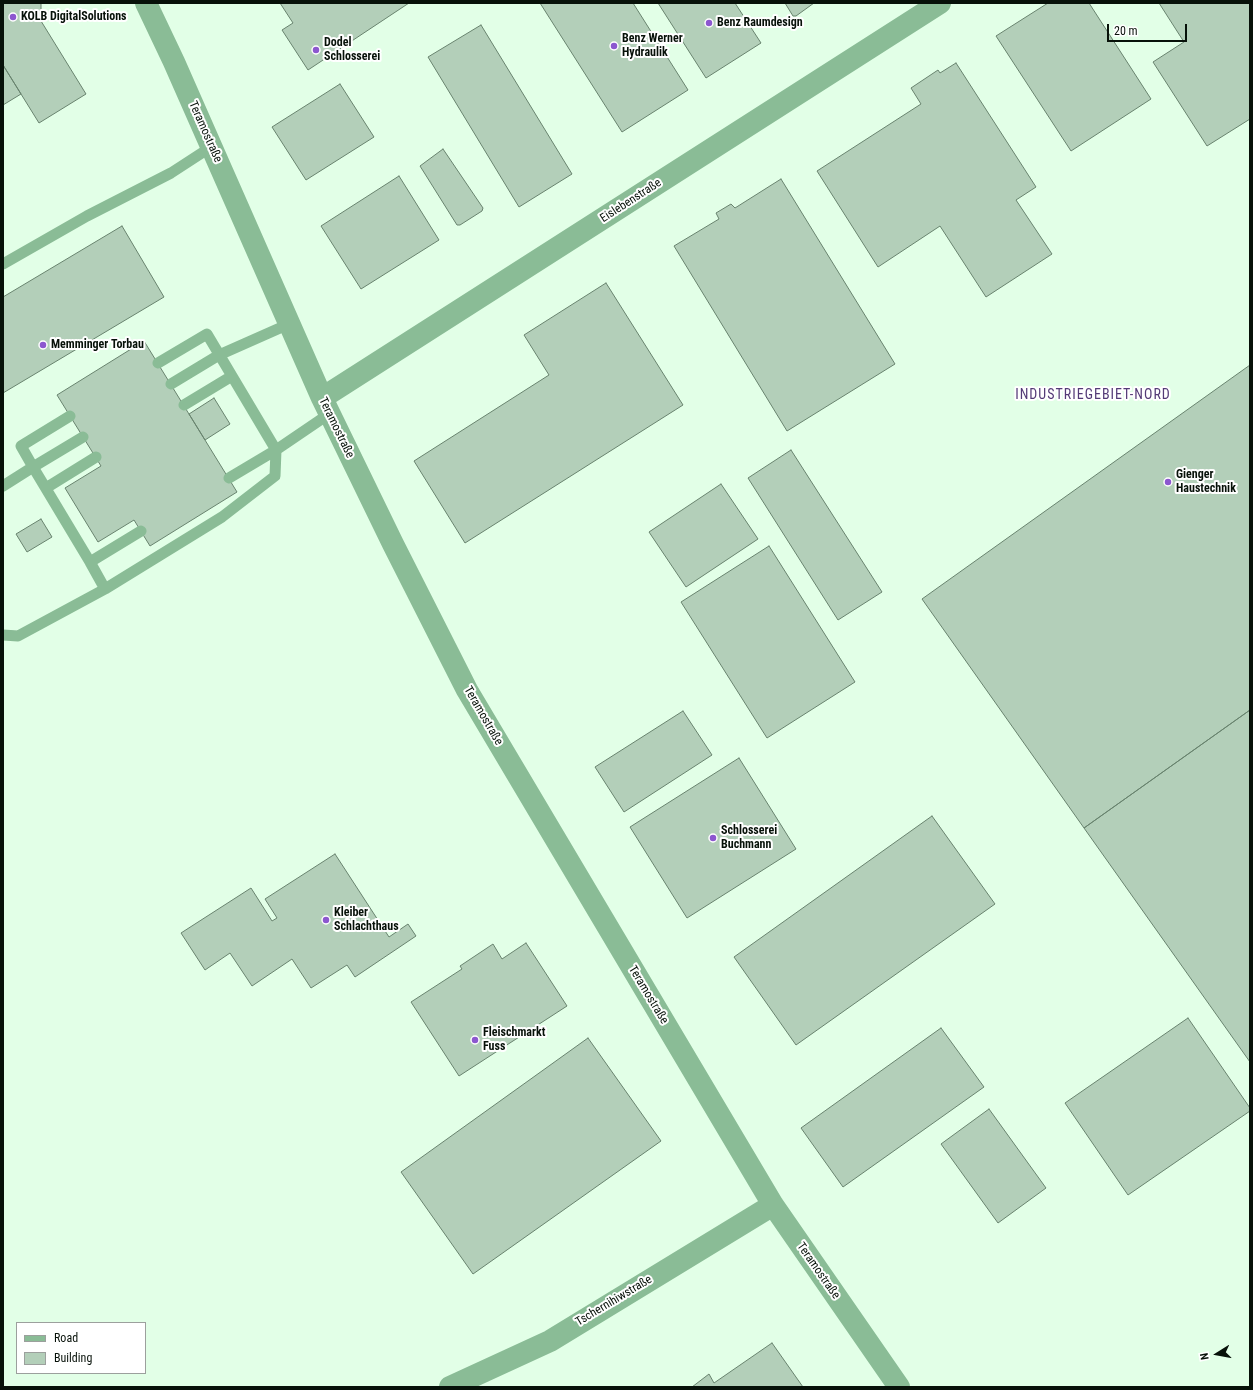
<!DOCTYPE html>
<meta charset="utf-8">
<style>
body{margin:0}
#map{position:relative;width:1253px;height:1390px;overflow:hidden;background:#e2ffe7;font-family:"Roboto Condensed",sans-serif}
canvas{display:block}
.frame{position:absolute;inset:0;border:4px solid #071109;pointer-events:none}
.legend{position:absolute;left:16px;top:1322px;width:130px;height:52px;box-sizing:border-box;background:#fff;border:1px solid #9ca09d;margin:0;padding:5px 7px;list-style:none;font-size:12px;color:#071109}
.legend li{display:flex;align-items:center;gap:8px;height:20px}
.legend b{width:20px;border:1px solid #9ca09d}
.north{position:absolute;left:1197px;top:1334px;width:40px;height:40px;-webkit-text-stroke:3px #fff;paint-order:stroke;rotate:259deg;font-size:11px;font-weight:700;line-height:16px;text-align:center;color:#071109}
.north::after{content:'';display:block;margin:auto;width:14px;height:18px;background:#071109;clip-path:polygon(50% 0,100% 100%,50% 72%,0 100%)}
.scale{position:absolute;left:1107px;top:24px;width:80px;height:18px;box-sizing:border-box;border:2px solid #071109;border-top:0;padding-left:5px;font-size:12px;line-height:14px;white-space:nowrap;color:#071109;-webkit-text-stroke:3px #fff;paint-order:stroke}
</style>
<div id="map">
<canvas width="1253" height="1390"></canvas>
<div class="frame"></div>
<ul class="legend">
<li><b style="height:5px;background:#8abc96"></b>Road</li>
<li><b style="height:11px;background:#b3cfb9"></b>Building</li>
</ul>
<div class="north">N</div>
<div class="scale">20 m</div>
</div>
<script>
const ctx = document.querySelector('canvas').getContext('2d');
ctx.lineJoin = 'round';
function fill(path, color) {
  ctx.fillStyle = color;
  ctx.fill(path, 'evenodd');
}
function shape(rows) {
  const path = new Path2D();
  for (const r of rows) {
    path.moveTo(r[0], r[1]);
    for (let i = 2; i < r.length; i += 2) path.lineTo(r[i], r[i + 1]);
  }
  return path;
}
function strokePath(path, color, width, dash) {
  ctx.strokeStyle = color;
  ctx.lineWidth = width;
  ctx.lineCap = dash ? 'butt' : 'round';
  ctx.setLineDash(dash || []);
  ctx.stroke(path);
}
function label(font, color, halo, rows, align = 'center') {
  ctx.font = font + ' "Roboto Condensed",sans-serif';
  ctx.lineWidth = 4;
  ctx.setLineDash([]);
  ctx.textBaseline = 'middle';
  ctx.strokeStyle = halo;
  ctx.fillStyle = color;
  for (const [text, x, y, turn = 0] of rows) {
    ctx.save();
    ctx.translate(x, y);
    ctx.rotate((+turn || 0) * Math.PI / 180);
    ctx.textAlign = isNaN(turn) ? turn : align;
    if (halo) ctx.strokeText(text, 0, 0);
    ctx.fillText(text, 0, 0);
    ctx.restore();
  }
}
const building = shape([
 [3,3,41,3,41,21,86,94,39,123,3,65,3,3],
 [280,3,409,3,308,70,282,30,293,23,280,3],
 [540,3,633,3,688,90,622,132,540,3],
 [658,3,735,3,761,43,706,78,658,3],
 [785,3,814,3,796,16,793,16,785,3],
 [1048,3,1089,3,1151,99,1071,151,996,36,1048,3],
 [1159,3,1250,3,1250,119,1207,146,1153,62,1184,42,1159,3],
 [481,25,572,174,519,207,428,57,481,25],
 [956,63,1036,187,1016,200,1052,254,986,297,940,226,878,267,817,171,921,104,911,88,938,70,940,73,956,63],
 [3,65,21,94,3,105,3,65],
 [340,84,374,137,306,180,272,127,340,84],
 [443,149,483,208,482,211,460,225,457,225,420,166,443,149],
 [399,176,439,240,361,289,321,226,399,176],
 [781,179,895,364,787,431,674,246,719,219,716,213,731,204,735,208,781,179],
 [122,226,164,297,3,393,3,297,122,226],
 [606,283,683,405,465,543,414,461,549,375,524,335,606,283],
 [144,341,237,492,150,546,134,520,98,542,65,488,101,466,57,395,144,341],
 [1250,365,1250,710,1084,828,922,599,1250,365],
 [214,398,230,424,205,440,189,414,214,398],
 [791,450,882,592,838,620,748,478,791,450],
 [721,484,758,539,686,587,649,532,721,484],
 [41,519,52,537,27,552,16,534,41,519],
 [769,546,855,682,767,738,681,602,769,546],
 [1250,710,1250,1062,1084,828,1250,710],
 [683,711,712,755,624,812,595,767,683,711],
 [739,758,796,849,687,918,630,827,739,758],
 [932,816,995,904,796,1045,734,957,932,816],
 [335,854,389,937,408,924,416,936,355,977,347,965,311,988,292,959,252,986,230,953,205,970,181,933,251,888,272,921,277,918,265,899,335,854],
 [526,943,567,1006,459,1076,411,1002,462,969,460,966,493,944,502,959,526,943],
 [1188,1018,1250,1108,1250,1111,1128,1195,1065,1103,1188,1018],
 [941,1028,984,1087,843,1187,801,1128,941,1028],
 [588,1038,661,1141,473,1274,401,1172,588,1038],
 [989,1109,1046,1188,998,1223,941,1144,989,1109],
 [772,1343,803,1387,692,1387,709,1374,714,1383,772,1343]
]);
fill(building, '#b3cfb9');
strokePath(building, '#68836e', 1);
strokePath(shape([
 [3,264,87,216,171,173,211,147],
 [158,363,207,334,276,450,229,478],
 [171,384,219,355,289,324],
 [184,405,232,376],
 [70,416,21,446,33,467,83,437],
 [3,486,33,467,90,562,105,589],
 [46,488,96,457],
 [90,562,141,531],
 [3,635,18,636,105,589,222,517,275,476,276,450,329,414]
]), '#8abc96', 11);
strokePath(shape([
 [146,3,174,62,322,398,393,544,467,690,773,1205,899,1387],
 [322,398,940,3],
 [450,1387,550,1341,773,1205]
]), '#8abc96', 22);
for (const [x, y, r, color] of [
 [13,17,4,"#8c57cf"],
 [709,23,4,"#8c57cf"],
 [614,46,4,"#8c57cf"],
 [316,50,4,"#8c57cf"],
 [43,345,4,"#8c57cf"],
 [1168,482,4,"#8c57cf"],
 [713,838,4,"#8c57cf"],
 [326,920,4,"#8c57cf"],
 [475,1040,4,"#8c57cf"]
]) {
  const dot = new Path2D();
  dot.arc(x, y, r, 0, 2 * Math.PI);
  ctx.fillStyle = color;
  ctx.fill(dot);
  strokePath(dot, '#fff', 1.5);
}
label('bold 12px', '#071109', '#fff', [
 ["KOLB DigitalSolutions",21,17],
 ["Benz Raumdesign",717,23],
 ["Benz Werner",622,39],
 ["Hydraulik",622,53],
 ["Dodel",324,43],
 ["Schlosserei",324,57],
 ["Memminger Torbau",51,345],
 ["Gienger",1176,475],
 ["Haustechnik",1176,489],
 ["Schlosserei",721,831],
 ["Buchmann",721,845],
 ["Kleiber",334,913],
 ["Schlachthaus",334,927],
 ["Fleischmarkt",483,1033],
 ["Fuss",483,1047]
], 'left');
label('12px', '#071109', '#fff', [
 ["Teramostraße",205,132,66],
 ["Eislebenstraße",631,201,-33],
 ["Teramostraße",336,428,64],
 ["Teramostraße",483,716,60],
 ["Teramostraße",648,995,59],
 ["Teramostraße",818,1271,55],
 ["Tschernihiwstraße",614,1301,-31]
]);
ctx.letterSpacing = '1px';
label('14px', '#533a76', '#fff', [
 ["INDUSTRIEGEBIET-NORD",1093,395]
]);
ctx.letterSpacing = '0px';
</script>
